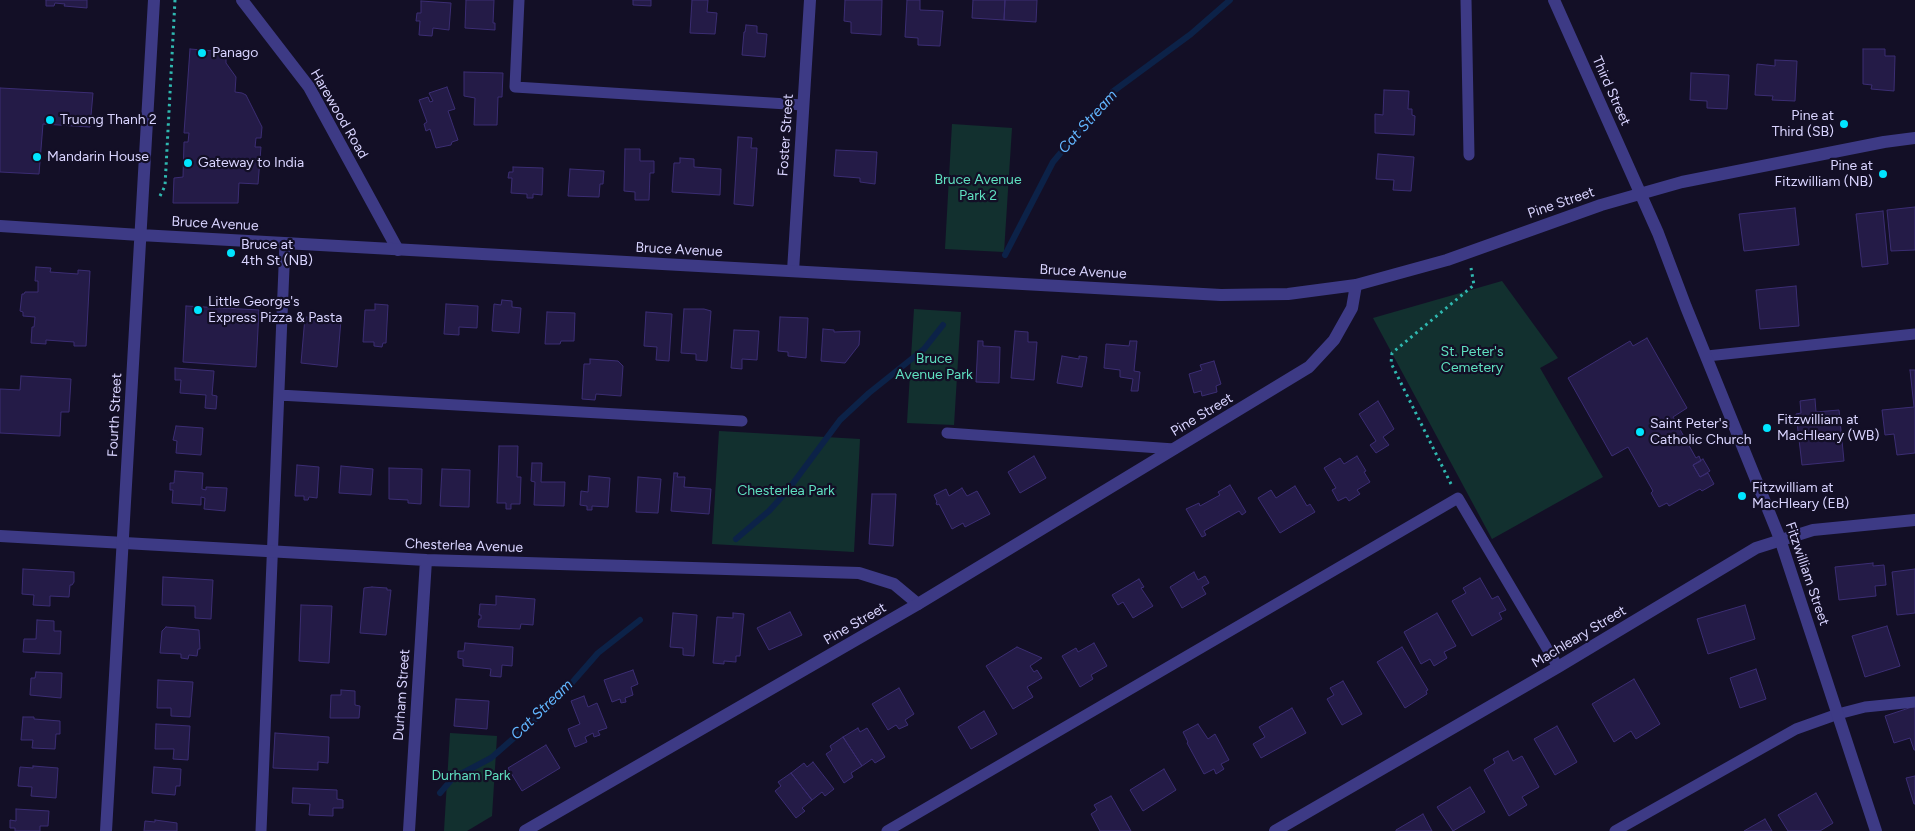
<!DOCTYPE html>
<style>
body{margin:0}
canvas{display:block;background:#130f26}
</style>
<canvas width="1915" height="831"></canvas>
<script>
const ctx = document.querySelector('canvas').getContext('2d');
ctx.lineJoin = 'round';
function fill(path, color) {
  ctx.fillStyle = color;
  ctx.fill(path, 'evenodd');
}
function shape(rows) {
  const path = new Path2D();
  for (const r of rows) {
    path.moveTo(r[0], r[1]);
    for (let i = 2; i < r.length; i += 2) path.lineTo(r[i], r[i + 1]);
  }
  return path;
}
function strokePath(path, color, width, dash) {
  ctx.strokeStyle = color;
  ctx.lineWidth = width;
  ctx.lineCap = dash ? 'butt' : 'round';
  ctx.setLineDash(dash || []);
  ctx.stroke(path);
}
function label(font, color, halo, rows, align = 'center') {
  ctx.font = font + ' Figtree,sans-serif';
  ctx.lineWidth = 4.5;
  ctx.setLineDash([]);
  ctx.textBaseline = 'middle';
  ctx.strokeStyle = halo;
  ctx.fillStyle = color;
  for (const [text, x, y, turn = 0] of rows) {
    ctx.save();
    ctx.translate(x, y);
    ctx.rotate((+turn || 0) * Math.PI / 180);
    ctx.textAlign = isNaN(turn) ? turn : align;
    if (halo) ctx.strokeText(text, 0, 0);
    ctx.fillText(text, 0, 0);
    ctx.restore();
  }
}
fill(shape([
 [952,124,1012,128,1004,252,945,249],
 [1502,281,1558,358,1540,368,1603,477,1492,539,1373,318],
 [914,309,961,312,954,425,907,423],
 [719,431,860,439,854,552,712,544],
 [450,733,497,736,492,816,467,831,444,831]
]), '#12302f');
strokePath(shape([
 [1005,255,1053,162,1111,93,1191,34,1230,0],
 [736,539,769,511,788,490,840,420,869,393,924,349,943,325],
 [440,793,453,778,491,758,556,701,598,653,640,620]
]), '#0c2248', 6);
const building = shape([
 [46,0,87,0,87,8,64,6,65,4,55,3,54,6,46,6,46,0],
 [466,0,494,0,493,23,495,23,495,30,465,28,466,0],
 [633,0,651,0,651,6,633,5,633,0],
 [692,0,708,0,707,12,717,13,715,34,690,33,692,0],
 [845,0,882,0,881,35,851,33,851,22,844,21,845,0],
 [907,0,920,0,920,10,943,11,940,46,918,45,918,38,905,37,907,0],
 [973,0,1005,0,1004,20,972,18,973,0],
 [1005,0,1037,0,1036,22,1004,20,1005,0],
 [421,1,451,3,449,30,433,28,432,36,419,35,420,21,416,21,417,13,421,13,421,1],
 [746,25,757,26,757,33,767,34,765,57,742,55,744,32,745,32,746,25],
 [190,49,226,52,226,63,236,77,235,92,242,93,246,95,262,127,261,138,256,138,255,147,261,147,258,184,239,183,238,203,173,203,174,178,183,177,184,142,188,142,189,133,184,133,190,49],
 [1863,49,1885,49,1885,56,1895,56,1894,91,1871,89,1872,85,1863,84,1863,49],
 [1775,60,1797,61,1795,101,1772,100,1773,96,1755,95,1757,64,1775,66,1775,60],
 [464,72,503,73,502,97,498,97,497,125,474,125,475,98,464,96,464,72],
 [1691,73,1729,75,1727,109,1707,108,1707,101,1690,100,1691,73],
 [447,87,455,109,448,111,458,140,452,142,451,145,436,148,430,129,426,131,424,124,427,122,419,100,428,97,430,102,433,101,429,93,447,87],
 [0,88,93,93,90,127,43,124,39,174,0,172,0,88],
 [1384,90,1409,91,1408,109,1412,109,1412,115,1415,116,1414,135,1375,133,1375,114,1383,115,1384,90],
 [738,137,752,138,751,148,757,148,753,206,734,204,738,137],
 [625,149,640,149,640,161,654,161,654,173,650,173,649,200,635,200,635,192,624,191,625,149],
 [836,150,877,152,875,184,860,182,860,178,834,176,836,150],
 [1378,154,1414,157,1411,191,1393,190,1394,180,1376,179,1378,154],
 [680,158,694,159,694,167,721,169,720,195,672,192,674,163,680,163,680,158],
 [513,167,543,168,542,195,533,194,533,198,527,198,527,194,511,193,512,178,508,178,509,172,513,172,513,167],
 [570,169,604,171,603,184,600,184,599,197,568,196,570,169],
 [1915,207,1915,250,1891,251,1887,210,1915,207],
 [1795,208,1799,245,1744,251,1739,214,1795,208],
 [1883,211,1888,264,1862,267,1856,214,1883,211],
 [36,267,51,268,50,272,78,274,78,270,90,271,86,346,74,346,74,342,46,340,46,344,31,343,32,327,34,327,35,317,23,316,23,312,20,311,22,294,24,294,25,292,38,292,38,281,35,281,36,267],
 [1796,286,1799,326,1760,329,1756,290,1796,286],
 [502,300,512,301,512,307,521,308,519,333,492,331,494,304,501,305,502,300],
 [375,304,388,305,386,343,383,343,382,347,374,346,374,342,363,342,365,310,375,310,375,304],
 [446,304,478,306,477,328,459,327,459,335,444,334,446,304],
 [186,306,259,310,256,367,183,362,186,306],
 [684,309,704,309,711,311,707,361,696,360,696,354,681,353,684,309],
 [547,312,575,313,574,341,561,341,560,344,545,344,547,312],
 [646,312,672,314,669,361,656,360,657,347,644,346,646,312],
 [305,317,341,320,337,367,301,363,305,317],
 [780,317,808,318,806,358,788,356,788,352,778,351,780,317],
 [823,329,834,330,834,332,860,331,859,345,845,363,821,361,823,329],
 [734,330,759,331,757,360,742,359,742,369,731,368,734,330],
 [1015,331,1028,332,1028,342,1037,342,1034,380,1011,378,1015,331],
 [1647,338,1687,408,1673,417,1696,458,1699,456,1701,461,1693,465,1700,477,1708,473,1714,484,1702,491,1700,489,1669,506,1667,503,1659,507,1651,493,1653,491,1628,447,1612,456,1568,378,1630,341,1633,346,1647,338],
 [978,341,983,341,983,346,1000,347,999,383,976,382,978,341],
 [1130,341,1137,341,1134,371,1140,372,1138,391,1131,391,1133,379,1120,377,1120,370,1104,368,1106,344,1129,346,1130,341],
 [1062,356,1079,359,1079,356,1087,357,1082,387,1057,383,1062,356],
 [590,359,618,361,623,366,621,396,596,394,595,400,582,399,584,364,590,364,590,359],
 [1214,361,1221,384,1216,386,1217,392,1202,396,1201,391,1194,393,1189,374,1202,370,1200,365,1214,361],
 [175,368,214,371,212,395,217,396,216,409,205,408,206,395,180,393,181,380,175,380,175,368],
 [1910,370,1915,370,1915,453,1897,455,1894,434,1885,435,1882,410,1914,407,1910,370],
 [21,376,71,379,69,412,61,412,60,436,0,433,0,389,20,390,21,376],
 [1815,399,1816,412,1839,410,1844,461,1802,465,1796,414,1801,413,1800,401,1815,399],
 [1378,401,1394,429,1383,437,1389,445,1376,453,1370,445,1376,441,1359,414,1378,401],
 [176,426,203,428,201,455,176,453,177,441,173,440,176,426],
 [499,446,518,446,517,477,521,477,520,504,511,504,511,509,506,509,506,503,497,503,499,446],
 [1034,456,1046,478,1020,493,1008,472,1034,456],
 [1357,456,1366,471,1364,472,1370,482,1357,490,1360,494,1349,501,1346,497,1338,501,1332,490,1336,488,1324,468,1340,458,1344,464,1357,456],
 [1703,459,1710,471,1700,477,1693,465,1703,459],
 [532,463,542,463,541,482,565,482,564,506,534,505,535,482,531,481,532,463],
 [297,465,319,467,317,498,309,497,308,500,304,500,304,496,295,496,297,465],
 [341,466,373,469,371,495,339,493,341,466],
 [389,468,422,469,421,504,408,503,408,500,389,499,389,468],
 [442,469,470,470,469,507,440,506,442,469],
 [175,471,203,473,202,489,206,490,206,487,227,488,225,511,204,509,205,498,201,497,201,505,172,503,173,490,170,490,170,483,174,483,175,471],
 [674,473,678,473,677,477,685,477,684,487,711,489,709,514,671,511,674,473],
 [589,476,610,478,608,507,592,506,592,510,587,510,587,506,580,505,581,491,588,492,589,476],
 [638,477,661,479,658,513,636,512,638,477],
 [1230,485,1246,512,1242,515,1239,511,1204,531,1206,535,1202,537,1186,509,1199,503,1200,506,1220,495,1218,492,1230,485],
 [1295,486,1307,506,1310,504,1315,512,1280,533,1258,498,1271,490,1276,498,1295,486],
 [962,488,967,496,977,491,990,514,965,527,963,523,952,529,939,504,937,505,936,503,937,502,934,495,946,489,949,496,962,488],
 [872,494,896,494,893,546,869,544,872,494],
 [1873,563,1873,566,1884,565,1886,585,1875,586,1876,596,1839,600,1835,567,1873,563],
 [23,569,74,572,74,582,72,585,70,585,69,597,50,596,50,606,33,605,34,595,22,594,23,569],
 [1915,569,1915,613,1897,615,1892,572,1915,569],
 [1194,572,1198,580,1205,576,1209,583,1202,587,1206,594,1182,608,1170,587,1194,572],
 [163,577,213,580,211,619,195,618,195,606,162,605,163,577],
 [1480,578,1492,599,1498,596,1506,610,1499,613,1502,619,1472,636,1452,601,1466,593,1463,588,1480,578],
 [1139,579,1144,587,1141,588,1153,606,1133,618,1123,602,1118,605,1112,595,1139,579],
 [372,587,387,588,387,590,391,590,386,635,360,633,364,588,372,587],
 [496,596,535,599,533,625,521,624,520,629,478,627,479,619,481,619,481,615,479,615,480,604,496,605,496,596],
 [301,605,332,606,329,663,299,661,301,605],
 [1745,605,1755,639,1708,654,1697,619,1745,605],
 [790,612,802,635,769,650,757,628,790,612],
 [673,613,697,615,694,656,683,655,683,648,670,647,673,613],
 [733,613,744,614,740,656,736,656,736,662,724,661,724,664,713,663,717,617,733,618,733,613],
 [1437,613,1456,646,1444,652,1447,658,1434,666,1430,659,1421,664,1404,632,1437,613],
 [37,620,54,621,54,631,61,631,60,654,23,652,24,639,36,639,37,620],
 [1887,626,1900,666,1865,677,1852,636,1887,626],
 [166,627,199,630,200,649,198,649,197,656,189,655,188,659,181,658,181,654,160,653,162,631,166,627],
 [465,643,513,647,512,666,502,665,501,677,490,676,491,669,463,666,463,659,458,658,458,651,464,651,465,643],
 [1094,643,1107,666,1091,675,1093,679,1080,687,1062,656,1076,648,1078,652,1094,643],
 [1017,647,1042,658,1030,666,1034,672,1037,670,1042,678,1027,687,1033,697,1013,709,986,666,1017,647],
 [1402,647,1428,690,1426,691,1427,694,1405,708,1377,662,1402,647],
 [1756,669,1766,699,1740,708,1730,678,1756,669],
 [633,670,638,684,631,687,633,695,625,698,626,702,621,703,620,699,612,702,604,680,633,670],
 [36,672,62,673,61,698,30,695,31,678,35,678,36,672],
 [1634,679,1660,724,1636,739,1631,731,1614,742,1592,704,1634,679],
 [158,680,193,682,190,717,171,716,171,708,157,708,158,680],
 [1343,681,1362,714,1342,725,1327,699,1334,695,1330,688,1343,681],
 [899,688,914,714,905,720,908,725,899,729,896,725,888,730,872,704,899,688],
 [341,690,355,691,355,705,360,706,359,718,330,718,331,695,341,695,341,690],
 [584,696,588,707,597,703,607,728,598,731,600,735,594,737,593,733,585,737,587,742,575,747,568,729,580,724,571,701,584,696],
 [456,699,489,701,487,729,454,726,456,699],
 [1915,706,1915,750,1914,750,1910,738,1894,743,1885,716,1915,706],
 [1292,708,1306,733,1261,758,1253,744,1265,737,1259,727,1292,708],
 [984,711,997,734,971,749,958,727,984,711],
 [23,717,34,717,34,719,60,721,60,734,56,734,55,749,32,748,33,740,21,740,23,717],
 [156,724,190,726,188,760,173,759,174,749,155,749,156,724],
 [1198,724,1208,739,1215,734,1229,760,1221,764,1224,769,1216,774,1214,769,1204,774,1187,743,1188,742,1183,732,1198,724],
 [1557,726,1577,762,1555,775,1534,739,1557,726],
 [858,728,860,732,867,728,885,757,875,763,872,759,862,766,843,737,858,728],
 [275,733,329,737,328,763,318,762,318,770,273,768,275,733],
 [843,737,862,766,851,773,853,777,844,783,826,754,832,750,830,746,843,737],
 [546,745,560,768,522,791,508,768,546,745],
 [1508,751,1513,761,1522,756,1539,787,1522,797,1527,805,1509,816,1484,770,1495,763,1493,759,1508,751],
 [813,762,834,789,825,796,822,792,812,800,791,773,804,763,807,767,813,762],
 [33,766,58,768,56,798,31,796,32,787,18,786,20,767,33,768,33,766],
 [154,767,181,769,180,786,176,786,175,795,152,793,154,767],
 [1164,769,1176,790,1143,811,1130,790,1164,769],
 [791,773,812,800,802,808,805,811,796,818,775,791,781,786,778,782,791,773],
 [1915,776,1915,804,1914,804,1906,778,1915,776],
 [1470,787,1485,812,1453,831,1437,807,1470,787],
 [293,788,337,790,337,799,343,800,343,808,333,808,333,816,309,815,310,804,292,803,293,788],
 [1816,793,1833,823,1820,831,1788,831,1778,815,1816,793],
 [1111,796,1114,801,1131,831,1100,831,1091,814,1097,810,1094,805,1111,796],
 [16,809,49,811,48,826,40,826,40,831,15,831,15,828,10,828,10,820,16,821,16,809],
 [1423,814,1432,831,1396,831,1396,830,1423,814],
 [1765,819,1772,831,1744,831,1765,819],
 [155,820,177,823,177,831,144,831,145,821,155,822,155,820]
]);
fill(building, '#241b47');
strokePath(building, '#3b2d73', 1);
strokePath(shape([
 [160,196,165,186,175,0],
 [1451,484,1391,363,1392,353,1474,285,1471,268]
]), '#2fb8b0', 3, [2.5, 4]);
strokePath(shape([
 [519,0,515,87,803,105],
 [1466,0,1469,155],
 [1707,356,1915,334],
 [279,395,742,421],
 [947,433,1174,449],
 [261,831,285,243],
 [887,831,1458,498,1558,667],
 [1615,831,1796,729,1838,714,1865,707,1915,702]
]), '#3d3a85', 11);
strokePath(shape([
 [242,0,309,87,398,250],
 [793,271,810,0],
 [0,536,426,560,859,573,894,584,918,604],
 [409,831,426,560],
 [1275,831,1558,667,1756,548,1813,530,1915,520]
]), '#3d3a85', 12);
strokePath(shape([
 [1554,0,1658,233,1686,307,1780,539,1876,831],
 [0,226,140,235,1221,295,1288,294,1356,285,1447,260,1601,205,1682,182,1884,142,1915,138],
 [106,831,154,0],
 [525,831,918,604,1309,367,1334,340,1352,308,1356,285]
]), '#3d3a85', 12);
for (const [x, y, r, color] of [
 [202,53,5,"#00e5ff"],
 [50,120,5,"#00e5ff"],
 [1844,124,5,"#00e5ff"],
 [37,157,5,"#00e5ff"],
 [188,163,5,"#00e5ff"],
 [1883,174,5,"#00e5ff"],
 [231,253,5,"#00e5ff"],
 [198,310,5,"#00e5ff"],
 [1767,428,5,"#00e5ff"],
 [1640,432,5,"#00e5ff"],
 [1742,496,5,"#00e5ff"]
]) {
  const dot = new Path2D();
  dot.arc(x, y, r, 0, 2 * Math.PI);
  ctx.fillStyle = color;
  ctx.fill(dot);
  strokePath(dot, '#130f26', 2);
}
label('14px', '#d9d4ff', '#130f26', [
 ["Panago",212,53],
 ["Pine at",1834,116,"right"],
 ["Third (SB)",1834,132,"right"],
 ["Truong Thanh 2",60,120],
 ["Mandarin House",47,157],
 ["Gateway to India",198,163],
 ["Pine at",1873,166,"right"],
 ["Fitzwilliam (NB)",1873,182,"right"],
 ["Bruce at",241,245],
 ["4th St (NB)",241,261],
 ["Little George's",208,302],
 ["Express Pizza & Pasta",208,318],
 ["Fitzwilliam at",1777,420],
 ["MacHleary (WB)",1777,436],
 ["Saint Peter's",1650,424],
 ["Catholic Church",1650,440],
 ["Fitzwilliam at",1752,488],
 ["MacHleary (EB)",1752,504]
], 'left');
label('14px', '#d9d4ff', '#130f26', [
 ["Third Street",1611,91,66],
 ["Harewood Road",339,114,60],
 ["Foster Street",786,135,-86],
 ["Pine Street",1561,203,-19],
 ["Bruce Avenue",215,224,3],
 ["Bruce Avenue",679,250,3],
 ["Bruce Avenue",1083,272,3],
 ["Fourth Street",115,415,-87],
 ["Pine Street",1202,415,-31],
 ["Chesterlea Avenue",464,546,2],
 ["Fitzwilliam Street",1807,574,71],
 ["Pine Street",855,624,-30],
 ["Machleary Street",1579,637,-31],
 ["Durham Street",402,695,-86]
]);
label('14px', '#5fe0c0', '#130f26', [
 ["Bruce Avenue",978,180],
 ["Park 2",978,196],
 ["St. Peter's",1472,352],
 ["Cemetery",1472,368],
 ["Bruce",934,359],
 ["Avenue Park",934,375],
 ["Chesterlea Park",786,491],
 ["Durham Park",471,776]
]);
label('italic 15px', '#62b6ff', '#130f26', [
 ["Cat Stream",1088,122,-48],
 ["Cat Stream",542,710,-44]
]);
</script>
